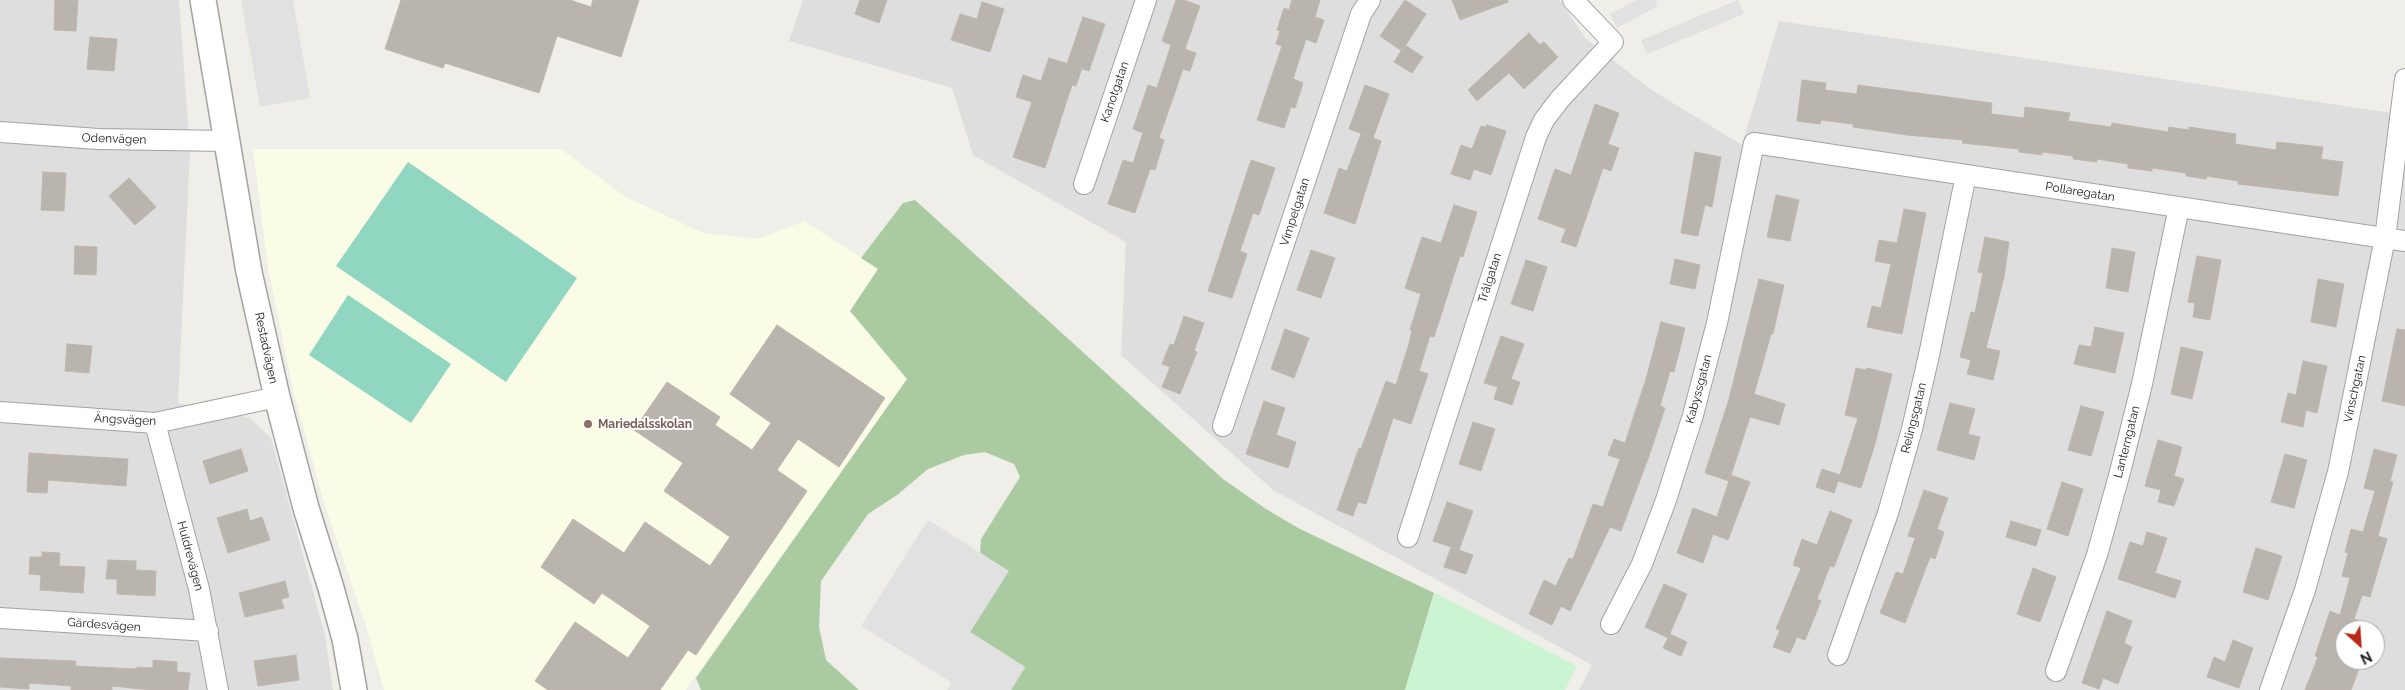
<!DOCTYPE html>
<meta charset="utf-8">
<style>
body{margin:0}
#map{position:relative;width:2405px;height:690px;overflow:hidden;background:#f0eee8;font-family:Raleway,sans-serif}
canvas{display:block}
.north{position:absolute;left:2335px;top:620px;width:50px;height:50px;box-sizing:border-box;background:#fff;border:1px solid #a6a6a6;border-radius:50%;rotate:154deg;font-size:14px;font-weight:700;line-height:20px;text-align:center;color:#212121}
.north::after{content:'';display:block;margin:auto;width:18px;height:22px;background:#bb2617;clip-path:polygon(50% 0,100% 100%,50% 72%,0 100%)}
</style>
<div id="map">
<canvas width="2405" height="690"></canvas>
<div class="north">N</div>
</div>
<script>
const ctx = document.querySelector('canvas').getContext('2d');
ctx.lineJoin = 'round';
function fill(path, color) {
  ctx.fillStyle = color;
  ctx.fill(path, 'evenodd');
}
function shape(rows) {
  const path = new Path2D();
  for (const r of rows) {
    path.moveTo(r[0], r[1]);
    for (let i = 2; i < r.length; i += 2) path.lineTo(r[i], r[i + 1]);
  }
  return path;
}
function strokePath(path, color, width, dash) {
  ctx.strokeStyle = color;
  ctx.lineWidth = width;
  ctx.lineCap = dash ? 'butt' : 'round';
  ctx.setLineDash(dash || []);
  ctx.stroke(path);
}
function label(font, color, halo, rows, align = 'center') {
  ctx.font = font + ' Raleway,sans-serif';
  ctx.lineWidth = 4;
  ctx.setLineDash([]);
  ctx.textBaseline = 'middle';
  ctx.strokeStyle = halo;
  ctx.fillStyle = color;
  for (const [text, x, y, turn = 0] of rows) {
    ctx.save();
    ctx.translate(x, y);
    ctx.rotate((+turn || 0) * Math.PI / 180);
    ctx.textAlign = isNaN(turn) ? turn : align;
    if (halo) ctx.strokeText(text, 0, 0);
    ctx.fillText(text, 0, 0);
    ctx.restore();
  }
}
fill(shape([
 [0,0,179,0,190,151,178,403,250,418,271,438,325,635,333,690,0,690],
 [803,0,1560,0,1585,38,1650,89,1742,145,1779,21,2405,115,2405,690,1579,690,1592,665,1273,490,1121,355,1126,242,973,155,952,88,789,41],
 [2345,630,2375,630,2375,660,2345,660]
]), '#dfdede');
fill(shape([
 [253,149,561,149,624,196,703,233,759,239,804,221,879,269,850,311,907,379,686,690,384,690,366,626,325,506,294,394,268,268]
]), '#fafce6');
fill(shape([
 [915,200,1223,479,1266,509,1300,529,1434,593,1405,690,1011,690,1025,667,970,632,1008,571,980,553,981,539,1020,477,1014,464,985,452,964,455,928,469,897,495,868,514,821,581,819,627,826,660,859,690,701,690,696,678,907,379,850,311,878,269,861,258,903,203]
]), '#aacba2');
fill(shape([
 [1435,593,1577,666,1565,690,1405,690]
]), '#cbf4d2');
fill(shape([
 [408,162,577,278,506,382,336,266],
 [348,295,451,364,411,423,309,355]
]), '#90d6c1');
fill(shape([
 [241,0,293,0,310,98,260,107],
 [1637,0,1655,0,1658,6,1617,28,1610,14],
 [1738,0,1744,14,1647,54,1641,40],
 [928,520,1009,571,970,632,1025,667,1011,690,947,690,951,682,861,626]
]), '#e1e1e1');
const building = shape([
 [55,0,78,0,76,31,54,30,55,0],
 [401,0,570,0,591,7,593,0,639,0,621,57,557,36,539,93,445,63,443,68,385,49,401,0],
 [860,0,887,0,879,23,855,14,860,0],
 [1176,0,1184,0,1200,6,1185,49,1176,46,1196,53,1190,71,1183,69,1159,138,1164,140,1155,170,1150,169,1135,213,1108,204,1123,160,1133,163,1143,133,1133,129,1148,85,1157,88,1171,45,1162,41,1176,0],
 [1292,0,1320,0,1315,17,1324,20,1316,43,1306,39,1293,79,1303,83,1295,108,1291,107,1284,128,1257,120,1282,46,1276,44,1280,31,1277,30,1284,8,1289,10,1292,0],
 [1405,0,1426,14,1402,51,1380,36,1405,0],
 [1452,0,1508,0,1508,2,1460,20,1452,0],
 [982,2,1004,9,990,52,951,40,960,14,977,19,982,2],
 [1083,17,1105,24,1089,71,1067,64,1083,17],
 [1529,33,1540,45,1544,42,1558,57,1524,89,1509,73,1477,101,1468,90,1529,33],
 [90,37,117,39,114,71,87,69,90,37],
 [1405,45,1423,57,1412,73,1394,62,1405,45],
 [1049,58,1082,68,1076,86,1072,85,1045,168,1013,157,1032,102,1016,97,1023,75,1041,81,1049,58],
 [1802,80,1826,83,1825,90,1857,94,1858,85,1992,103,1991,114,2024,118,2025,107,2070,113,2068,121,2111,127,2112,123,2168,132,2169,127,2189,130,2189,127,2236,134,2235,144,2276,150,2277,142,2323,147,2321,159,2343,162,2338,196,2238,184,2238,181,2207,176,2206,179,2186,176,2186,173,2152,168,2152,171,2128,168,2128,164,2097,159,2097,162,2073,159,2073,156,2042,152,2042,155,2019,152,2019,149,1962,143,1963,140,1907,135,1853,127,1853,124,1821,120,1820,124,1797,121,1802,80],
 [1365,85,1389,94,1373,138,1381,141,1355,224,1324,213,1339,168,1347,171,1361,134,1371,137,1349,129,1365,85],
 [1595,104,1619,113,1608,144,1619,148,1611,171,1603,168,1576,247,1561,242,1566,229,1538,219,1555,169,1571,175,1595,104],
 [1487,125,1506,131,1491,175,1474,169,1470,180,1451,174,1461,145,1472,149,1481,126,1486,127,1487,125],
 [1695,152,1721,157,1712,207,1705,205,1698,236,1681,233,1695,152],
 [1251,160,1275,168,1259,215,1253,213,1240,251,1247,254,1232,298,1208,291,1251,160],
 [43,172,66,173,64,211,41,210,43,172],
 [129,178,156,207,135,225,109,196,129,178],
 [1776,195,1799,200,1790,241,1767,237,1776,195],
 [1454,205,1477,212,1463,257,1460,256,1434,337,1430,336,1419,371,1428,374,1411,424,1393,418,1366,504,1358,502,1353,516,1337,510,1359,448,1361,449,1386,381,1396,385,1409,344,1412,330,1410,330,1421,294,1405,288,1422,237,1441,243,1454,205],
 [1904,209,1926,213,1902,334,1867,327,1872,306,1881,308,1891,264,1875,261,1879,240,1897,243,1904,209],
 [1985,237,2009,242,2004,277,1986,348,2000,351,1993,380,1967,374,1971,360,1960,357,1971,312,1975,313,1983,273,1978,272,1985,237],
 [75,246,97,247,96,275,74,274,75,246],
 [2112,248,2135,252,2128,292,2106,288,2112,248],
 [1311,250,1335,258,1321,298,1297,290,1311,250],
 [2197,256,2221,260,2210,320,2193,317,2195,303,2188,302,2197,256],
 [1675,259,1700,265,1695,289,1670,284,1675,259],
 [1526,260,1547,267,1533,311,1511,304,1526,260],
 [1759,279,1784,285,1773,334,1771,334,1754,394,1785,404,1779,425,1750,417,1729,481,1705,473,1729,399,1759,279],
 [2318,279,2344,284,2336,327,2311,322,2318,279],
 [1184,316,1204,323,1194,351,1197,352,1180,394,1162,387,1170,367,1162,364,1170,344,1174,345,1184,316],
 [1661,322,1685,328,1674,372,1670,371,1660,406,1665,408,1649,456,1621,531,1610,527,1570,611,1561,606,1552,625,1529,614,1544,580,1556,586,1569,558,1573,559,1593,504,1603,507,1620,459,1608,455,1614,439,1625,443,1646,379,1661,322],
 [777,325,885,398,839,467,798,439,777,470,807,491,696,655,688,650,660,690,548,690,535,681,575,622,628,658,650,626,602,593,594,604,541,567,573,519,624,553,645,522,710,566,730,537,664,491,683,463,634,430,667,382,720,417,715,425,752,450,771,423,730,394,777,325],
 [2095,327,2124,333,2115,373,2074,364,2079,345,2091,347,2095,327],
 [1285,329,1309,338,1294,378,1271,369,1285,329],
 [2397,329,2405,330,2405,406,2382,401,2397,329],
 [1501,336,1524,344,1511,379,1520,382,1512,405,1494,399,1498,387,1484,383,1501,336],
 [67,344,92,346,89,373,65,371,67,344],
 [2181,347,2203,352,2192,399,2171,394,2181,347],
 [2303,361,2327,366,2317,413,2306,410,2303,427,2281,422,2288,393,2296,395,2303,361],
 [1856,368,1866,370,1867,368,1892,374,1875,444,1861,488,1838,481,1834,493,1816,487,1822,469,1840,475,1858,418,1845,415,1856,368],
 [1264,401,1285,408,1276,435,1296,442,1288,468,1246,454,1264,401],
 [1950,403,1975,409,1968,434,1980,437,1974,460,1937,450,1950,403],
 [2081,406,2104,412,2091,456,2068,450,2081,406],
 [1473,422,1495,429,1481,471,1459,464,1473,422],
 [2158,440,2182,447,2174,476,2184,479,2174,506,2158,502,2161,490,2145,486,2158,440],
 [241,449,248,471,210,484,203,461,241,449],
 [2374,449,2397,455,2390,481,2393,482,2378,536,2387,539,2370,597,2362,595,2354,619,2377,627,2376,630,2345,630,2345,645,2340,659,2360,666,2351,690,2305,690,2318,657,2315,656,2330,611,2340,615,2350,578,2342,576,2348,553,2345,552,2351,529,2363,532,2375,491,2364,488,2374,449],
 [29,453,128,459,126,486,48,480,47,493,27,492,29,453],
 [2285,454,2307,460,2294,508,2271,502,2285,454],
 [1731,475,1750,482,1728,540,1713,534,1703,563,1677,553,1693,508,1717,517,1731,475],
 [2062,482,2083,489,2068,536,2047,529,2062,482],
 [1924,490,1948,498,1937,529,1944,532,1935,559,1930,557,1905,623,1880,613,1896,572,1903,574,1915,538,1908,536,1924,490],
 [1447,502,1473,511,1459,550,1473,555,1466,574,1444,567,1451,547,1433,541,1447,502],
 [247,509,250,521,262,517,270,540,228,553,217,518,247,509],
 [1830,511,1852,520,1834,567,1830,566,1817,599,1821,601,1805,640,1797,637,1790,653,1773,647,1780,630,1776,629,1801,568,1793,565,1802,539,1817,545,1830,511],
 [2011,521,2041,530,2036,546,2006,537,2011,521],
 [2147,532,2167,538,2155,573,2181,581,2175,598,2118,579,2130,542,2143,546,2147,532],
 [2256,548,2282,556,2268,600,2243,592,2256,548],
 [42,552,60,553,59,566,85,567,83,593,40,590,41,575,29,574,30,557,42,557,42,552],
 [108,560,136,561,136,570,156,571,155,596,117,594,117,579,106,579,108,560],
 [2033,568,2056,577,2040,622,2017,614,2033,568],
 [285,581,289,597,281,599,284,608,245,617,239,593,285,581],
 [1664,584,1687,594,1668,638,1645,627,1664,584],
 [2107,611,2132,621,2124,643,2132,647,2118,684,2103,678,2099,689,2082,683,2107,611],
 [1670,634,1687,642,1681,656,1663,648,1670,634],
 [2233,640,2253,648,2239,688,2207,677,2214,657,2225,662,2233,640],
 [296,655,299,680,258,686,254,661,296,655],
 [0,658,76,661,75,666,137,669,137,667,153,668,153,660,177,662,177,672,190,673,188,690,151,690,112,686,112,690,71,690,71,686,29,683,29,689,0,687,0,658]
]);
fill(building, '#b9b4ae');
strokePath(building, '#c0b7ac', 1);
const minor = shape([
 [0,132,98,139,228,141],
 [1084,184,1146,0],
 [0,412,155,423,277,397],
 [155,423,199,589,218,690],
 [1223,426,1361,14,1370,0],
 [1408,537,1536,137,1544,120,1560,99,1613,42,1573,0],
 [0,618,208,631],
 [1611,624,1642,564,1666,500,1693,415,1717,323,1754,143,2405,241],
 [1838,655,1888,513,1912,429,1929,355,1966,175],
 [2056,671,2097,555,2120,472,2142,384,2179,207],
 [2270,690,2305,590,2338,472,2385,238,2405,79]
]);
const tertiary = shape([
 [203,0,249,272,277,397,306,508,331,588,345,639,354,690]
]);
strokePath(minor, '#a2a2a2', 22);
strokePath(tertiary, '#a2a2a2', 28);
strokePath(minor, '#fff', 20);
strokePath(tertiary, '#fff', 25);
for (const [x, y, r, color] of [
 [588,424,5,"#8d6e63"]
]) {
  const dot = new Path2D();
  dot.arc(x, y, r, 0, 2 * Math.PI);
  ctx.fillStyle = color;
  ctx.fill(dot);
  strokePath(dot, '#fff', 2);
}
label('12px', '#212121', '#fff', [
 ["Kanotgatan",1115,92,-71],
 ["Odenvägen",114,139,2],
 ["Pollaregatan",2080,192,9],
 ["Vimpelgatan",1295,212,-72],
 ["Trålgatan",1490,278,-72],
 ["Restadvägen",266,348,78],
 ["Kabyssgatan",1699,389,-75],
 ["Vinschgatan",2355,389,-78],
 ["Relingsgatan",1914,418,-76],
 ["Ängsvägen",125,420,3],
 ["Lanterngatan",2127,442,-76],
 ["Huldrevägen",190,556,75],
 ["Gärdesvägen",104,625,4]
]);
label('bold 12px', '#785e54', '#fff', [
 ["Mariedalsskolan",598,424]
], 'left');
</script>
